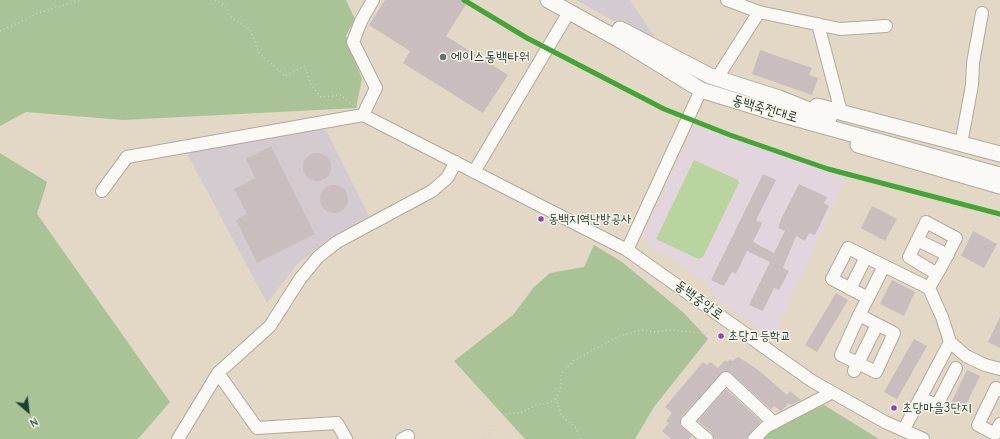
<!DOCTYPE html>
<meta charset="utf-8">
<style>
body{margin:0}
#map{position:relative;width:1000px;height:439px;overflow:hidden;background:#e2d8c5;font-family:"Comic Neue",sans-serif}
canvas{display:block}
.north{position:absolute;left:8px;top:391px;width:40px;height:40px;-webkit-text-stroke:3px #f7f3e8;paint-order:stroke;rotate:152deg;font-size:11px;font-weight:700;line-height:16px;text-align:center;color:#1f3d34}
.north::after{content:'';display:block;margin:auto;width:14px;height:18px;background:#1f3d34;clip-path:polygon(50% 0,100% 100%,50% 72%,0 100%)}
</style>
<div id="map">
<canvas width="1000" height="439"></canvas>
<div class="north">N</div>
</div>
<script>
const ctx = document.querySelector('canvas').getContext('2d');
ctx.lineJoin = 'round';
function fill(path, color) {
  ctx.fillStyle = color;
  ctx.fill(path, 'evenodd');
}
function shape(rows) {
  const path = new Path2D();
  for (const r of rows) {
    if (r.length === 3) {
      path.moveTo(r[0] + r[2], r[1]);
      path.arc(r[0], r[1], r[2], 0, 2 * Math.PI);
      continue;
    }
    path.moveTo(r[0], r[1]);
    for (let i = 2; i < r.length; i += 2) path.lineTo(r[i], r[i + 1]);
  }
  return path;
}
function strokePath(path, color, width, dash) {
  ctx.strokeStyle = color;
  ctx.lineWidth = width;
  ctx.lineCap = dash ? 'butt' : 'round';
  ctx.setLineDash(dash || []);
  ctx.stroke(path);
}
function label(font, color, halo, rows, align = 'center') {
  ctx.font = font + ' "Comic Neue","Poor Story",sans-serif';
  ctx.lineWidth = 3;
  ctx.setLineDash([]);
  ctx.textBaseline = 'middle';
  ctx.strokeStyle = halo;
  ctx.fillStyle = color;
  for (const [text, x, y, turn = 0] of rows) {
    ctx.save();
    ctx.translate(x, y);
    ctx.rotate((+turn || 0) * Math.PI / 180);
    ctx.textAlign = isNaN(turn) ? turn : align;
    if (halo) ctx.strokeText(text, 0, 0);
    ctx.fillText(text, 0, 0);
    ctx.restore();
  }
}
fill(shape([
 [695,126,847,175,773,338,716,299,707,283,691,273,677,260,652,248,642,236]
]), '#e3d5dd');
fill(shape([
 [576,0,630,0,658,42,642,36],
 [323,124,369,216,324,243,298,263,267,303,184,148]
]), '#d3cbd0');
fill(shape([
 [694,160,738,180,739,183,703,257,698,259,656,239]
]), '#bad4a0');
fill(shape([
 [0,0,346,0,355,19,346,36,362,79,356,108,123,120,26,112,0,126],
 [0,153,47,182,37,214,170,402,138,439,0,439],
 [594,245,622,262,684,313,708,339,654,407,635,439,525,439,454,361,513,315,534,287,550,273,584,267],
 [824,405,879,439,760,439,767,430]
]), '#a9c396');
fill(shape([
 [385,0,463,0,467,3,446,36,508,75,483,113,403,63,410,51,369,25],
 [760,50,812,68,809,75,818,78,812,95,752,74],
 [271,146,315,234,257,263,236,220,247,214,234,189,255,178,246,159],
 [317,167,14],
 [763,174,776,180,756,220,762,223,753,242,774,253,785,231,778,228,781,219,799,184,827,197,824,203,829,206,815,235,809,233,805,241,796,236,783,268,789,271,779,290,774,288,763,311,749,305,770,262,747,251,736,274,732,272,724,286,711,280],
 [334,199,14],
 [872,206,897,219,885,241,861,228],
 [973,231,997,244,984,268,961,256],
 [892,280,915,292,904,316,880,304],
 [836,293,848,300,817,352,805,345],
 [1000,317,1000,348,988,342],
 [914,339,927,346,897,399,884,392],
 [738,357,757,369,787,395,790,391,801,400,791,405,789,403,781,411,774,406,771,410,731,373,724,371,681,417,680,425,692,436,689,439,671,439,662,431,669,423,666,421,672,413,665,407,703,362,707,365,710,362,718,368,725,360,727,362,730,359,732,361],
 [967,370,980,376,962,413,949,407],
 [726,389,761,421,746,439,714,439,712,433,698,421]
]), '#c9bebd');
const minor = shape([
 [727,0,759,12],
 [818,24,841,112],
 [717,78,759,12,840,29,886,26],
 [701,90,627,250,812,381,885,422,923,439],
 [363,115,376,88,353,42,361,21,373,0],
 [961,144,972,85,973,63,982,13],
 [474,172,569,12],
 [102,191,127,157,363,115,627,250],
 [917,240,948,255],
 [929,288,941,267,956,238,926,222,909,257,937,274],
 [850,289,866,257],
 [868,298,884,266],
 [859,315,894,333,876,372,841,355,859,315,868,298,832,279,848,248,929,288,942,317,950,342,904,429],
 [950,342,966,356,985,365,1000,369],
 [854,371,877,325],
 [218,373,257,428,337,423,346,439],
 [1000,390,996,388,978,425,995,434,1000,424],
 [920,398,937,405,956,368],
 [178,439,218,373,270,326,300,279,318,257,337,242,432,191,447,178,456,162],
 [402,439,408,436],
 [707,439,687,422,726,378,774,423],
 [754,439,766,427,831,393]
]);
const major = shape([
 [548,0,625,43,701,90,776,113,1000,175],
 [620,29,710,76,779,98,829,118],
 [817,106,1000,154],
 [858,145,1000,186]
]);
strokePath(minor, '#aeaa9d', 14);
strokePath(major, '#aeaa9d', 17);
strokePath(shape([
 [215,0,224,5,232,18,250,29,259,53,285,76,305,66,311,85,321,97,341,95,354,107],
 [0,31,39,13,80,0],
 [482,439,489,433,497,417,511,413,520,413,536,405,549,403,556,399],
 [580,439,576,428,562,416,556,399,561,386,561,374,573,361,619,336,641,330,655,332,674,330,707,334]
]), '#d0d0ca', 1.5, [1, 3]);
strokePath(minor, '#fbf9f6', 12);
strokePath(major, '#fbf9f6', 15);
strokePath(shape([
 [464,0,527,38,664,109,730,135,828,169,1000,214]
]), '#44a436', 5);
for (const [x, y, r, color] of [
 [443,57,4,"#637367"],
 [541,219,3.5,"#8e44ad"],
 [721,336,3.5,"#8e44ad"],
 [894,408,3.5,"#8e44ad"]
]) {
  const dot = new Path2D();
  dot.arc(x, y, r, 0, 2 * Math.PI);
  ctx.fillStyle = color;
  ctx.fill(dot);
  strokePath(dot, '#f7f3e8', 1.5);
}
label('13px', '#1f3d34', '#f7f3e8', [
 ["동백지역난방공사",548,219],
 ["초당고등학교",728,336],
 ["초당마을3단지",902,408]
], 'left');
label('14px', '#1f3d34', '#f7f3e8', [
 ["에이스동백타워",451,57]
], 'left');
label('14px', '#1f3d34', '#f7f3e8', [
 ["동백죽전대로",765,109,16],
 ["동백중앙로",699,300,36]
]);
</script>
